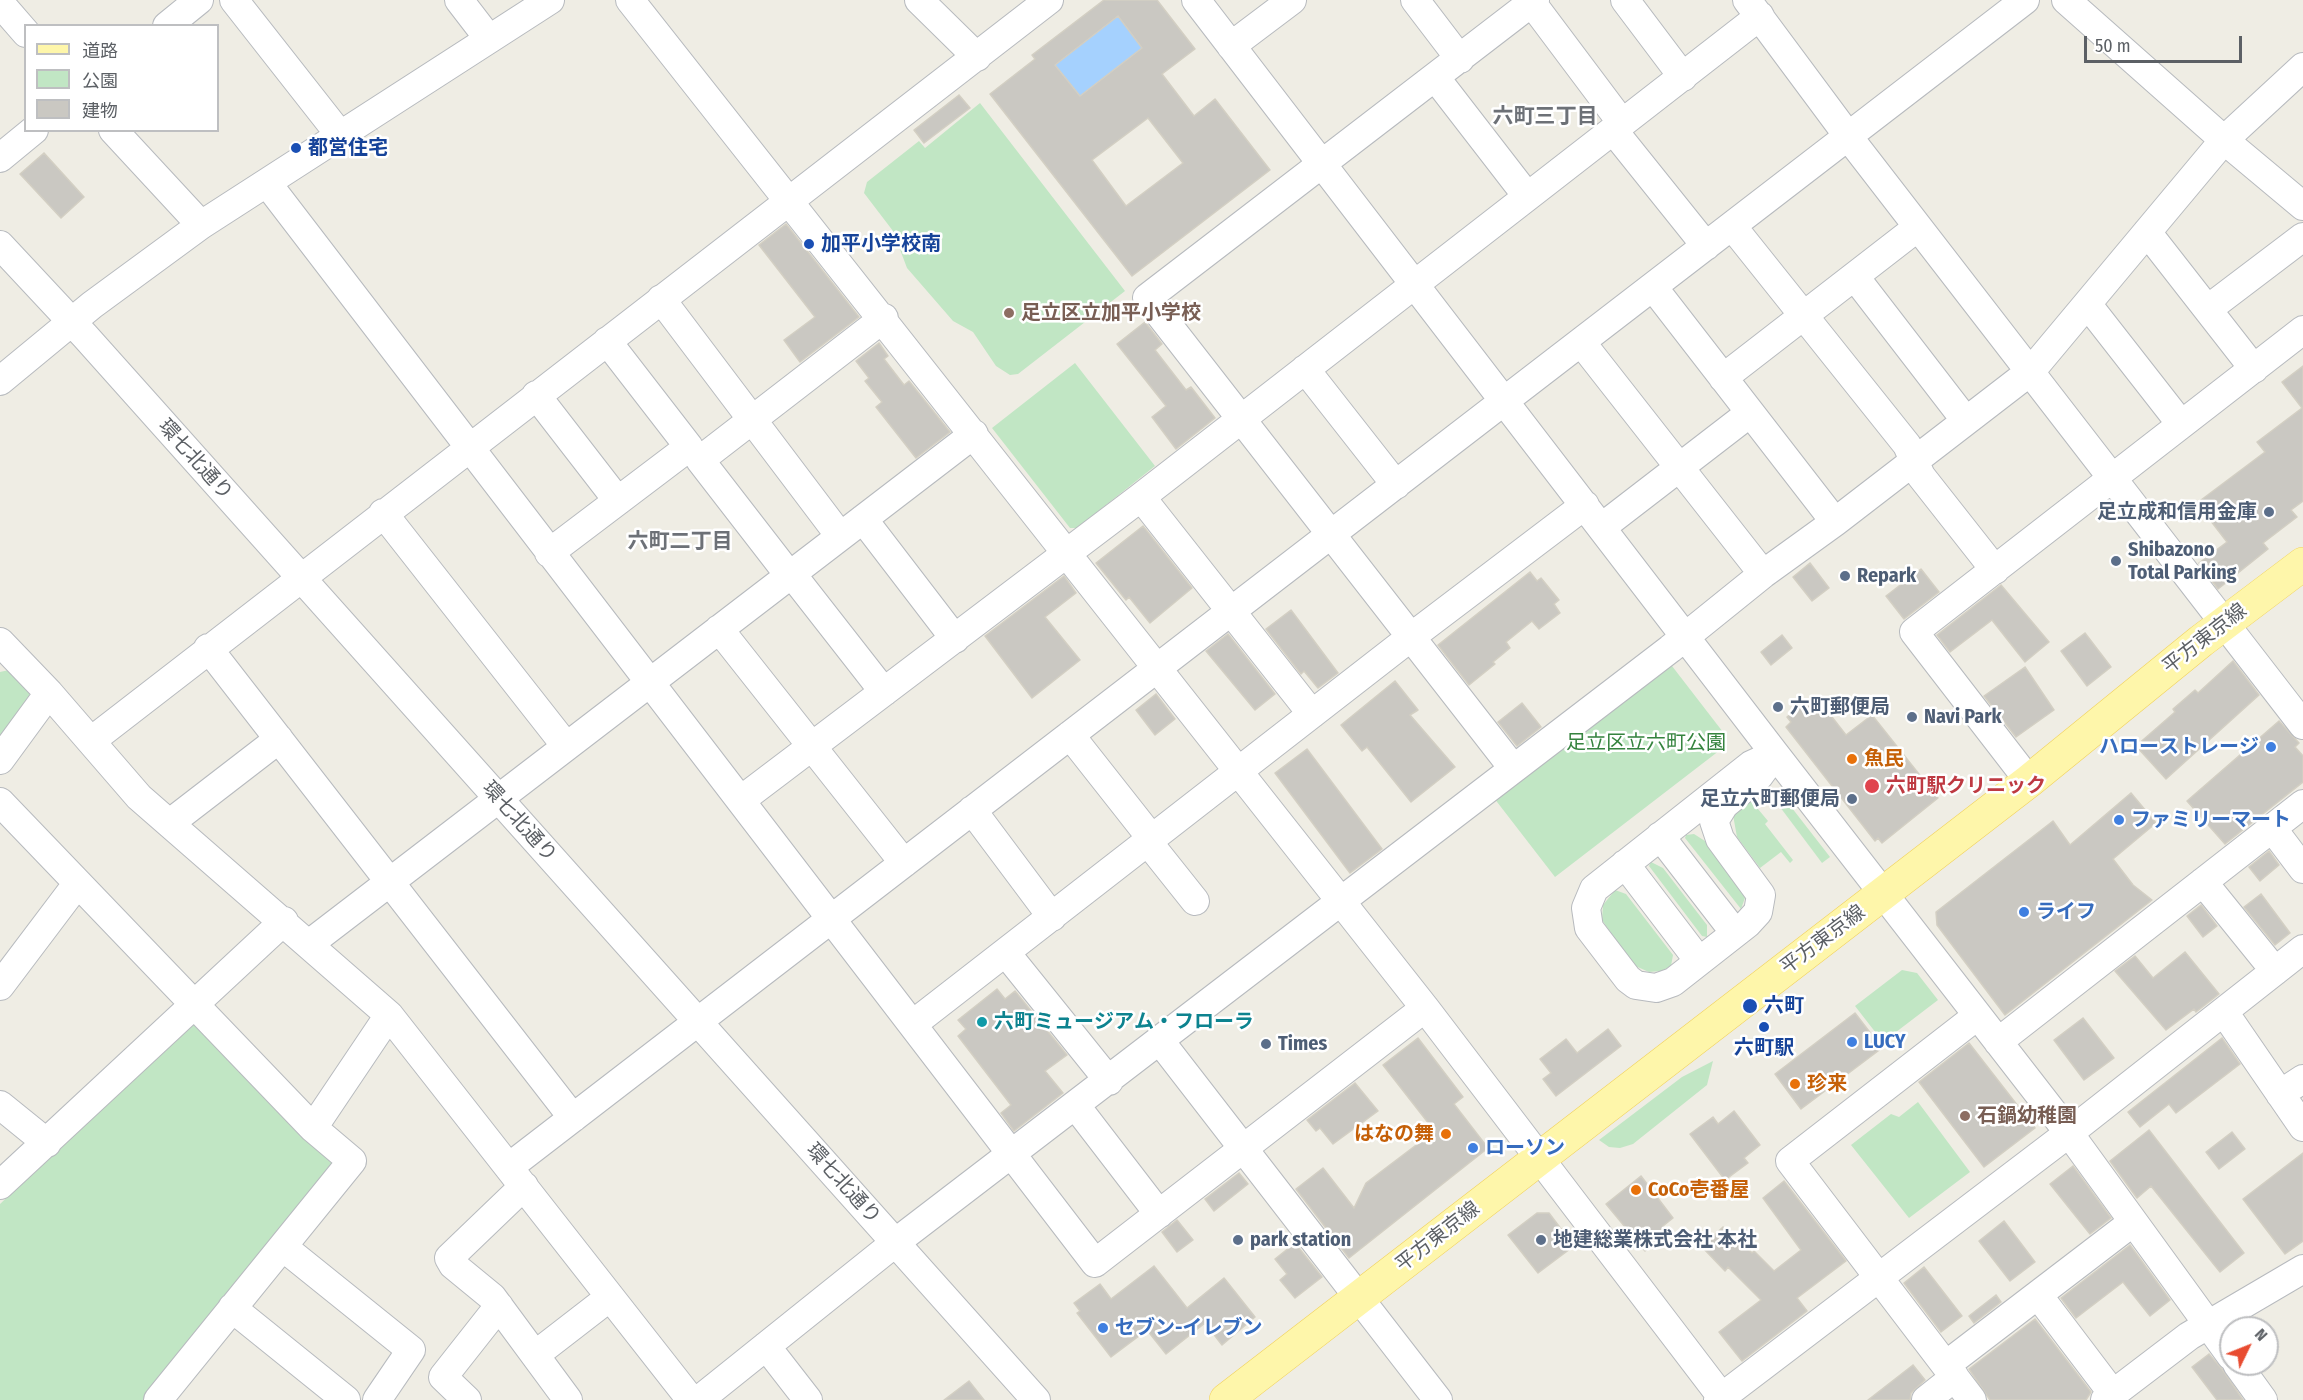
<!DOCTYPE html>
<meta charset="utf-8">
<style>
body{margin:0}
#map{position:relative;width:2303px;height:1400px;overflow:hidden;background:#efede4;font-family:"Fira Sans Condensed","Noto Sans JP",sans-serif}
canvas{display:block}
.legend{position:absolute;left:24px;top:24px;width:195px;height:108px;box-sizing:border-box;background:#fff;border:2px solid #bebfc1;margin:0;padding:8px 10px;list-style:none;font-size:18px;color:#5c6065}
.legend li{display:flex;align-items:center;gap:12px;height:30px}
.legend b{width:30px;border:2px solid #bebfc1}
.north{position:absolute;left:2219px;top:1316px;width:60px;height:60px;box-sizing:border-box;background:#fff;border:2px solid #bebfc1;border-radius:50%;rotate:47deg;font-size:16px;font-weight:700;line-height:24px;text-align:center;color:#5c6065}
.north::after{content:'';display:block;margin:auto;width:21px;height:27px;background:#e84c31;clip-path:polygon(50% 0,100% 100%,50% 72%,0 100%)}
.scale{position:absolute;left:2084px;top:36px;width:158px;height:27px;box-sizing:border-box;border:3px solid #5c6065;border-top:0;padding-left:8px;font-size:18px;line-height:21px;white-space:nowrap;color:#5c6065;-webkit-text-stroke:4px #fff;paint-order:stroke}
</style>
<div id="map">
<canvas width="2303" height="1400"></canvas>
<ul class="legend">
<li><b style="height:8px;background:#fef6aa"></b>道路</li>
<li><b style="height:16px;background:#c1e6c4"></b>公園</li>
<li><b style="height:16px;background:#cac8c2"></b>建物</li>
</ul>
<div class="north">N</div>
<div class="scale">50 m</div>
</div>
<script>
const ctx = document.querySelector('canvas').getContext('2d');
ctx.lineJoin = 'round';
function fill(path, color) {
  ctx.fillStyle = color;
  ctx.fill(path, 'evenodd');
}
function shape(rows) {
  const path = new Path2D();
  for (const r of rows) {
    path.moveTo(r[0], r[1]);
    for (let i = 2; i < r.length; i += 2) path.lineTo(r[i], r[i + 1]);
  }
  return path;
}
function strokePath(path, color, width, dash) {
  ctx.strokeStyle = color;
  ctx.lineWidth = width;
  ctx.lineCap = dash ? 'butt' : 'round';
  ctx.setLineDash(dash || []);
  ctx.stroke(path);
}
function label(font, color, halo, rows, align = 'center') {
  ctx.font = font + ' "Fira Sans Condensed","Noto Sans JP",sans-serif';
  ctx.lineWidth = 5;
  ctx.setLineDash([]);
  ctx.textBaseline = 'middle';
  ctx.strokeStyle = halo;
  ctx.fillStyle = color;
  for (const [text, x, y, turn = 0] of rows) {
    ctx.save();
    ctx.translate(x, y);
    ctx.rotate((+turn || 0) * Math.PI / 180);
    ctx.textAlign = isNaN(turn) ? turn : align;
    if (halo) ctx.strokeText(text, 0, 0);
    ctx.fillText(text, 0, 0);
    ctx.restore();
  }
}
fill(shape([
 [980,103,1125,291,1018,374,1010,375,996,366,973,332,953,321,907,268,893,231,864,193,867,182,919,141,925,148],
 [1075,363,1155,466,1077,528,1070,528,992,428],
 [1672,666,1726,736,1724,747,1555,877,1494,798,1662,667],
 [9,670,29,693,31,701,0,747,0,672],
 [1768,791,1785,799,1830,857,1822,863],
 [1748,797,1768,821,1765,824,1793,860,1790,863,1781,852,1760,868,1737,837,1733,815],
 [1694,834,1705,841,1743,891,1746,895,1741,909,1685,838,1686,835],
 [1651,862,1663,868,1707,925,1707,937,1702,936,1649,866],
 [1615,890,1626,894,1673,955,1671,966,1661,971,1649,972,1633,965,1602,920,1603,905],
 [1902,970,1917,973,1938,1000,1883,1042,1855,1006],
 [192,1023,204,1027,338,1170,150,1400,0,1400,0,1204],
 [1713,1061,1707,1085,1633,1144,1620,1148,1609,1147,1599,1140,1682,1077],
 [1918,1102,1970,1172,1909,1218,1851,1145,1891,1114,1899,1117]
]), '#c1e6c4');
fill(shape([
 [1118,16,1142,48,1080,96,1055,65]
]), '#a5d1fe');
const building = shape([
 [1104,0,1157,0,1195,49,1162,74,1194,116,1215,99,1270,170,1132,276,990,94,1035,59,1032,55,1104,0],
 [1118,16,1142,48,1080,96,1055,65,1118,16],
 [1148,118,1183,163,1126,206,1092,160,1148,118],
 [959,95,970,108,924,143,914,130,959,95],
 [44,153,84,197,61,218,20,174,44,153],
 [786,224,859,317,800,362,784,340,815,317,759,245,786,224],
 [1145,322,1162,344,1155,350,1186,390,1191,387,1215,418,1176,449,1152,417,1166,406,1117,344,1145,322],
 [879,343,888,356,884,359,904,385,909,381,950,432,916,458,876,407,882,402,865,381,869,378,856,361,879,343],
 [2303,366,2303,501,2291,510,2297,517,2263,543,2268,549,2218,589,2199,563,2227,542,2197,503,2265,452,2257,442,2302,408,2282,382,2303,366],
 [1143,526,1192,588,1150,623,1129,597,1126,600,1096,563,1143,526],
 [1810,563,1829,588,1812,601,1793,577,1810,563],
 [1921,569,1939,592,1904,619,1886,596,1921,569],
 [1530,572,1537,581,1541,578,1559,600,1554,604,1560,613,1539,629,1532,621,1506,642,1510,648,1493,662,1495,664,1469,685,1438,645,1530,572],
 [1064,576,1076,593,1045,617,1080,660,1032,698,985,636,1064,576],
 [2001,585,2049,642,2025,662,1992,620,1950,652,1937,635,2001,585],
 [1291,610,1338,673,1318,688,1304,671,1301,674,1266,629,1291,610],
 [2085,633,2111,667,2087,686,2061,651,2085,633],
 [1228,634,1275,694,1255,710,1206,651,1228,634],
 [1782,635,1792,648,1771,665,1761,652,1782,635],
 [2233,661,2259,695,2166,779,2136,746,2175,712,2173,709,2195,690,2198,693,2233,661],
 [2025,667,2054,710,2016,737,1984,696,2025,667],
 [1395,681,1418,710,1410,715,1455,767,1411,802,1367,747,1362,751,1341,725,1395,681],
 [1156,694,1175,719,1155,735,1136,710,1156,694],
 [1818,699,1846,735,1872,715,1938,798,1882,843,1878,838,1875,841,1786,727,1791,722,1787,717,1808,700,1811,704,1818,699],
 [1522,703,1541,727,1517,746,1498,722,1522,703],
 [2279,721,2299,743,2295,747,2303,756,2303,782,2225,844,2187,801,2279,721],
 [1307,749,1382,849,1350,873,1275,773,1307,749],
 [2131,793,2156,823,2113,859,2133,885,2152,900,2005,1015,1937,925,1936,912,2053,821,2070,845,2131,793],
 [2269,851,2279,865,2260,881,2249,867,2269,851],
 [2261,894,2290,933,2275,945,2244,907,2261,894],
 [2201,905,2217,926,2203,937,2187,916,2201,905],
 [2185,952,2219,994,2196,1012,2194,1009,2166,1030,2115,971,2135,956,2153,978,2185,952],
 [997,989,1005,999,1015,991,1067,1055,1045,1071,1063,1093,1014,1131,1001,1113,1011,1105,958,1036,966,1029,958,1020,997,989],
 [1855,1013,1882,1048,1801,1109,1775,1074,1855,1013],
 [2083,1018,2114,1058,2084,1080,2054,1040,2083,1018],
 [1608,1029,1621,1046,1556,1096,1543,1079,1551,1073,1540,1059,1566,1039,1577,1053,1608,1029],
 [1418,1038,1463,1097,1454,1104,1488,1148,1349,1258,1296,1189,1323,1168,1354,1208,1366,1183,1432,1133,1433,1129,1383,1065,1418,1038],
 [2222,1038,2240,1064,2176,1113,2169,1104,2140,1127,2128,1112,2222,1038],
 [1969,1043,2035,1128,1984,1167,1919,1082,1969,1043],
 [1355,1083,1378,1111,1333,1144,1320,1128,1316,1131,1307,1120,1355,1083],
 [1734,1111,1760,1145,1744,1158,1748,1163,1725,1180,1690,1134,1713,1117,1718,1124,1734,1111],
 [2149,1130,2244,1253,2220,1272,2151,1186,2137,1198,2110,1161,2149,1130],
 [2232,1132,2245,1149,2219,1169,2206,1152,2232,1132],
 [2303,1153,2303,1241,2285,1254,2243,1199,2303,1153],
 [2073,1166,2111,1218,2090,1234,2050,1184,2073,1166],
 [1239,1173,1248,1184,1214,1211,1205,1199,1239,1173],
 [1641,1176,1673,1218,1663,1226,1668,1233,1645,1251,1606,1204,1641,1176],
 [1784,1181,1846,1261,1797,1298,1807,1311,1742,1361,1719,1332,1761,1300,1728,1267,1725,1271,1702,1247,1723,1227,1739,1244,1742,1242,1752,1253,1754,1251,1774,1271,1801,1250,1763,1198,1784,1181],
 [1537,1213,1549,1213,1574,1246,1538,1273,1508,1235,1537,1213],
 [1177,1220,1193,1240,1177,1252,1162,1232,1177,1220],
 [2004,1221,2035,1262,2010,1281,1979,1241,2004,1221],
 [1295,1243,1322,1277,1295,1298,1280,1280,1287,1274,1275,1259,1295,1243],
 [2130,1245,2170,1300,2150,1316,2123,1282,2076,1318,2061,1298,2130,1245],
 [1154,1266,1187,1308,1224,1278,1255,1317,1222,1345,1205,1323,1166,1354,1147,1330,1111,1357,1077,1313,1080,1311,1074,1303,1100,1284,1111,1299,1154,1266],
 [1924,1267,1962,1316,1941,1332,1904,1283,1924,1267],
 [1996,1295,2001,1302,1974,1323,1969,1316,1996,1295],
 [2035,1319,2091,1392,2086,1400,1990,1400,1969,1369,2035,1319],
 [2209,1354,2222,1369,2243,1400,2217,1400,2192,1367,2209,1354],
 [1913,1365,1925,1380,1911,1393,1910,1400,1868,1400,1913,1365],
 [969,1381,984,1400,944,1400,969,1381]
]);
fill(building, '#cac8c2');
strokePath(building, '#d3cfc3', 1.5);
const minor = shape([
 [234,0,340,135],
 [459,0,489,39],
 [630,0,1425,1008,1724,1400],
 [919,0,977,57],
 [1196,0,1775,754,2069,1133,2231,1356],
 [1415,0,1460,59],
 [1625,0,1683,77],
 [1747,0,1857,148,2303,725],
 [2066,0,2224,140,2303,206],
 [0,3,26,33],
 [1532,3,1622,123],
 [167,26,199,0],
 [1231,46,1292,0],
 [1435,77,1527,196],
 [113,130,201,225],
 [1613,130,1706,246],
 [0,158,34,130],
 [267,183,1095,1263,1425,1008],
 [1732,226,1907,445,1921,476,1995,570],
 [2147,232,2254,369],
 [0,245,85,336,1036,1400],
 [1855,277,1966,421],
 [1653,287,1835,522],
 [661,299,840,536],
 [2088,305,2181,424],
 [2208,309,2303,237],
 [1581,342,1763,574],
 [1305,369,1396,485],
 [1723,378,1918,227],
 [0,381,92,305,201,225,550,0],
 [536,395,618,501],
 [1141,497,1312,714],
 [383,513,566,746],
 [863,519,955,639],
 [1602,527,1750,413],
 [549,553,689,447,607,341],
 [791,573,884,692],
 [789,575,700,460,884,318],
 [719,629,904,863],
 [0,642,49,693,139,797,389,1015,691,1400],
 [208,648,573,1118],
 [1070,735,1152,839],
 [91,741,1049,0],
 [1775,754,1759,776,1724,805,1714,821,1720,839,1761,895,1758,912,1747,924,1673,982,1656,988,1636,985,1628,979,1589,928,1586,908,1594,889,1751,765,1775,754],
 [0,760,49,693],
 [1513,768,1147,298,1535,0],
 [2029,781,1914,632,2303,330],
 [741,800,1141,497,1760,16],
 [0,802,313,1128,352,1161,158,1400],
 [972,810,1052,917],
 [170,823,279,739],
 [2272,828,2303,869],
 [1660,836,1735,933],
 [1148,842,1195,901],
 [1625,864,1699,961],
 [2203,882,2275,971],
 [309,944,974,434],
 [1006,953,1109,1081],
 [0,986,77,884],
 [2224,1012,2303,1127],
 [913,1024,1411,637,1585,505],
 [1160,1041,1438,1400],
 [1998,1042,2303,804],
 [2280,1094,2303,1079],
 [0,1105,47,1143],
 [1076,1106,1159,1214],
 [313,1128,389,1015],
 [509,1167,2025,0],
 [0,1185,284,921],
 [524,1186,449,1258,453,1265,492,1297,568,1400],
 [283,1247,411,1350,377,1400],
 [2038,1295,2113,1394],
 [232,1308,346,1400],
 [766,1346,808,1400],
 [535,1355,610,1297],
 [2237,1364,2263,1400],
 [1946,1365,2133,1222],
 [467,1400,443,1377,499,1306],
 [699,1400,896,1242,1670,649,1763,574,1835,522,2031,371,2224,140,2303,67],
 [1718,1400,2069,1133,2303,949],
 [1926,1400,1955,1377],
 [1972,1400,1790,1161,1977,1016],
 [2105,1400,2189,1336,2303,1269]
]);
const major = shape([
 [1226,1400,2029,781,2201,641,2303,564]
]);
strokePath(minor, '#b7babe', 30);
strokePath(major, '#f1d15c', 34);
strokePath(minor, '#fff', 28);
strokePath(major, '#fef6aa', 33);
for (const [x, y, r, color] of [
 [296,148,6,"#1a4fb4"],
 [809,244,6,"#1a4fb4"],
 [1009,313,6,"#8d6e63"],
 [2269,512,6,"#5c6f8a"],
 [2116,561,6,"#5c6f8a"],
 [1845,576,6,"#5c6f8a"],
 [1778,707,6,"#5c6f8a"],
 [1912,717,6,"#5c6f8a"],
 [2271,747,6,"#3f7fe0"],
 [1852,759,6,"#e8710a"],
 [1872,786,8,"#e0444e"],
 [1852,799,6,"#5c6f8a"],
 [2119,820,6,"#3f7fe0"],
 [2024,912,6,"#3f7fe0"],
 [1750,1006,8,"#1a4fb4"],
 [982,1022,6,"#0f9aa8"],
 [1764,1027,6,"#1a4fb4"],
 [1852,1042,6,"#3f7fe0"],
 [1266,1044,6,"#5c6f8a"],
 [1795,1084,6,"#e8710a"],
 [1965,1116,6,"#8d6e63"],
 [1446,1134,6,"#e8710a"],
 [1473,1148,6,"#3f7fe0"],
 [1636,1190,6,"#e8710a"],
 [1238,1240,6,"#5c6f8a"],
 [1541,1240,6,"#5c6f8a"],
 [1103,1328,6,"#3f7fe0"]
]) {
  const dot = new Path2D();
  dot.arc(x, y, r, 0, 2 * Math.PI);
  ctx.fillStyle = color;
  ctx.fill(dot);
  strokePath(dot, '#fff', 2);
}
label('bold 20px', '#164399', '#fff', [
 ["都営住宅",308,148],
 ["加平小学校南",821,244],
 ["六町",1764,1006],
 ["六町駅",1764,1048,"center"]
], 'left');
label('bold 20px', '#785e54', '#fff', [
 ["足立区立加平小学校",1021,313],
 ["石鍋幼稚園",1977,1116]
], 'left');
label('20px', '#5c6065', '#fff', [
 ["環七北通り",195,460,48],
 ["平方東京線",2205,639,-38],
 ["環七北通り",519,822,48],
 ["平方東京線",1823,940,-37],
 ["環七北通り",843,1184,48],
 ["平方東京線",1438,1237,-38]
]);
label('bold 20px', '#4e5e75', '#fff', [
 ["足立成和信用金庫",2257,512,"right"],
 ["Shibazono",2128,550],
 ["Total Parking",2128,573],
 ["Repark",1857,576],
 ["六町郵便局",1790,707],
 ["Navi Park",1924,717],
 ["足立六町郵便局",1840,799,"right"],
 ["Times",1278,1044],
 ["park station",1250,1240],
 ["地建総業株式会社 本社",1553,1240]
], 'left');
label('20px', '#35833e', '#fff', [
 ["足立区立六町公園",1646,743]
]);
label('bold 20px', '#366cbe', '#fff', [
 ["ハローストレージ",2259,747,"right"],
 ["ファミリーマート",2131,820],
 ["ライフ",2036,912],
 ["LUCY",1864,1042],
 ["ローソン",1485,1148],
 ["セブン-イレブン",1115,1328]
], 'left');
label('bold 20px', '#c56008', '#fff', [
 ["魚民",1864,759],
 ["珍来",1807,1084],
 ["はなの舞",1434,1134,"right"],
 ["CoCo壱番屋",1648,1190]
], 'left');
label('bold 20px', '#be3a42', '#fff', [
 ["六町駅クリニック",1886,786]
], 'left');
label('bold 20px', '#0d838f', '#fff', [
 ["六町ミュージアム・フローラ",994,1022]
], 'left');
label('bold 21px', '#6d7177', '#fff', [
 ["六町三丁目",1545,117],
 ["六町二丁目",680,542]
]);
</script>
